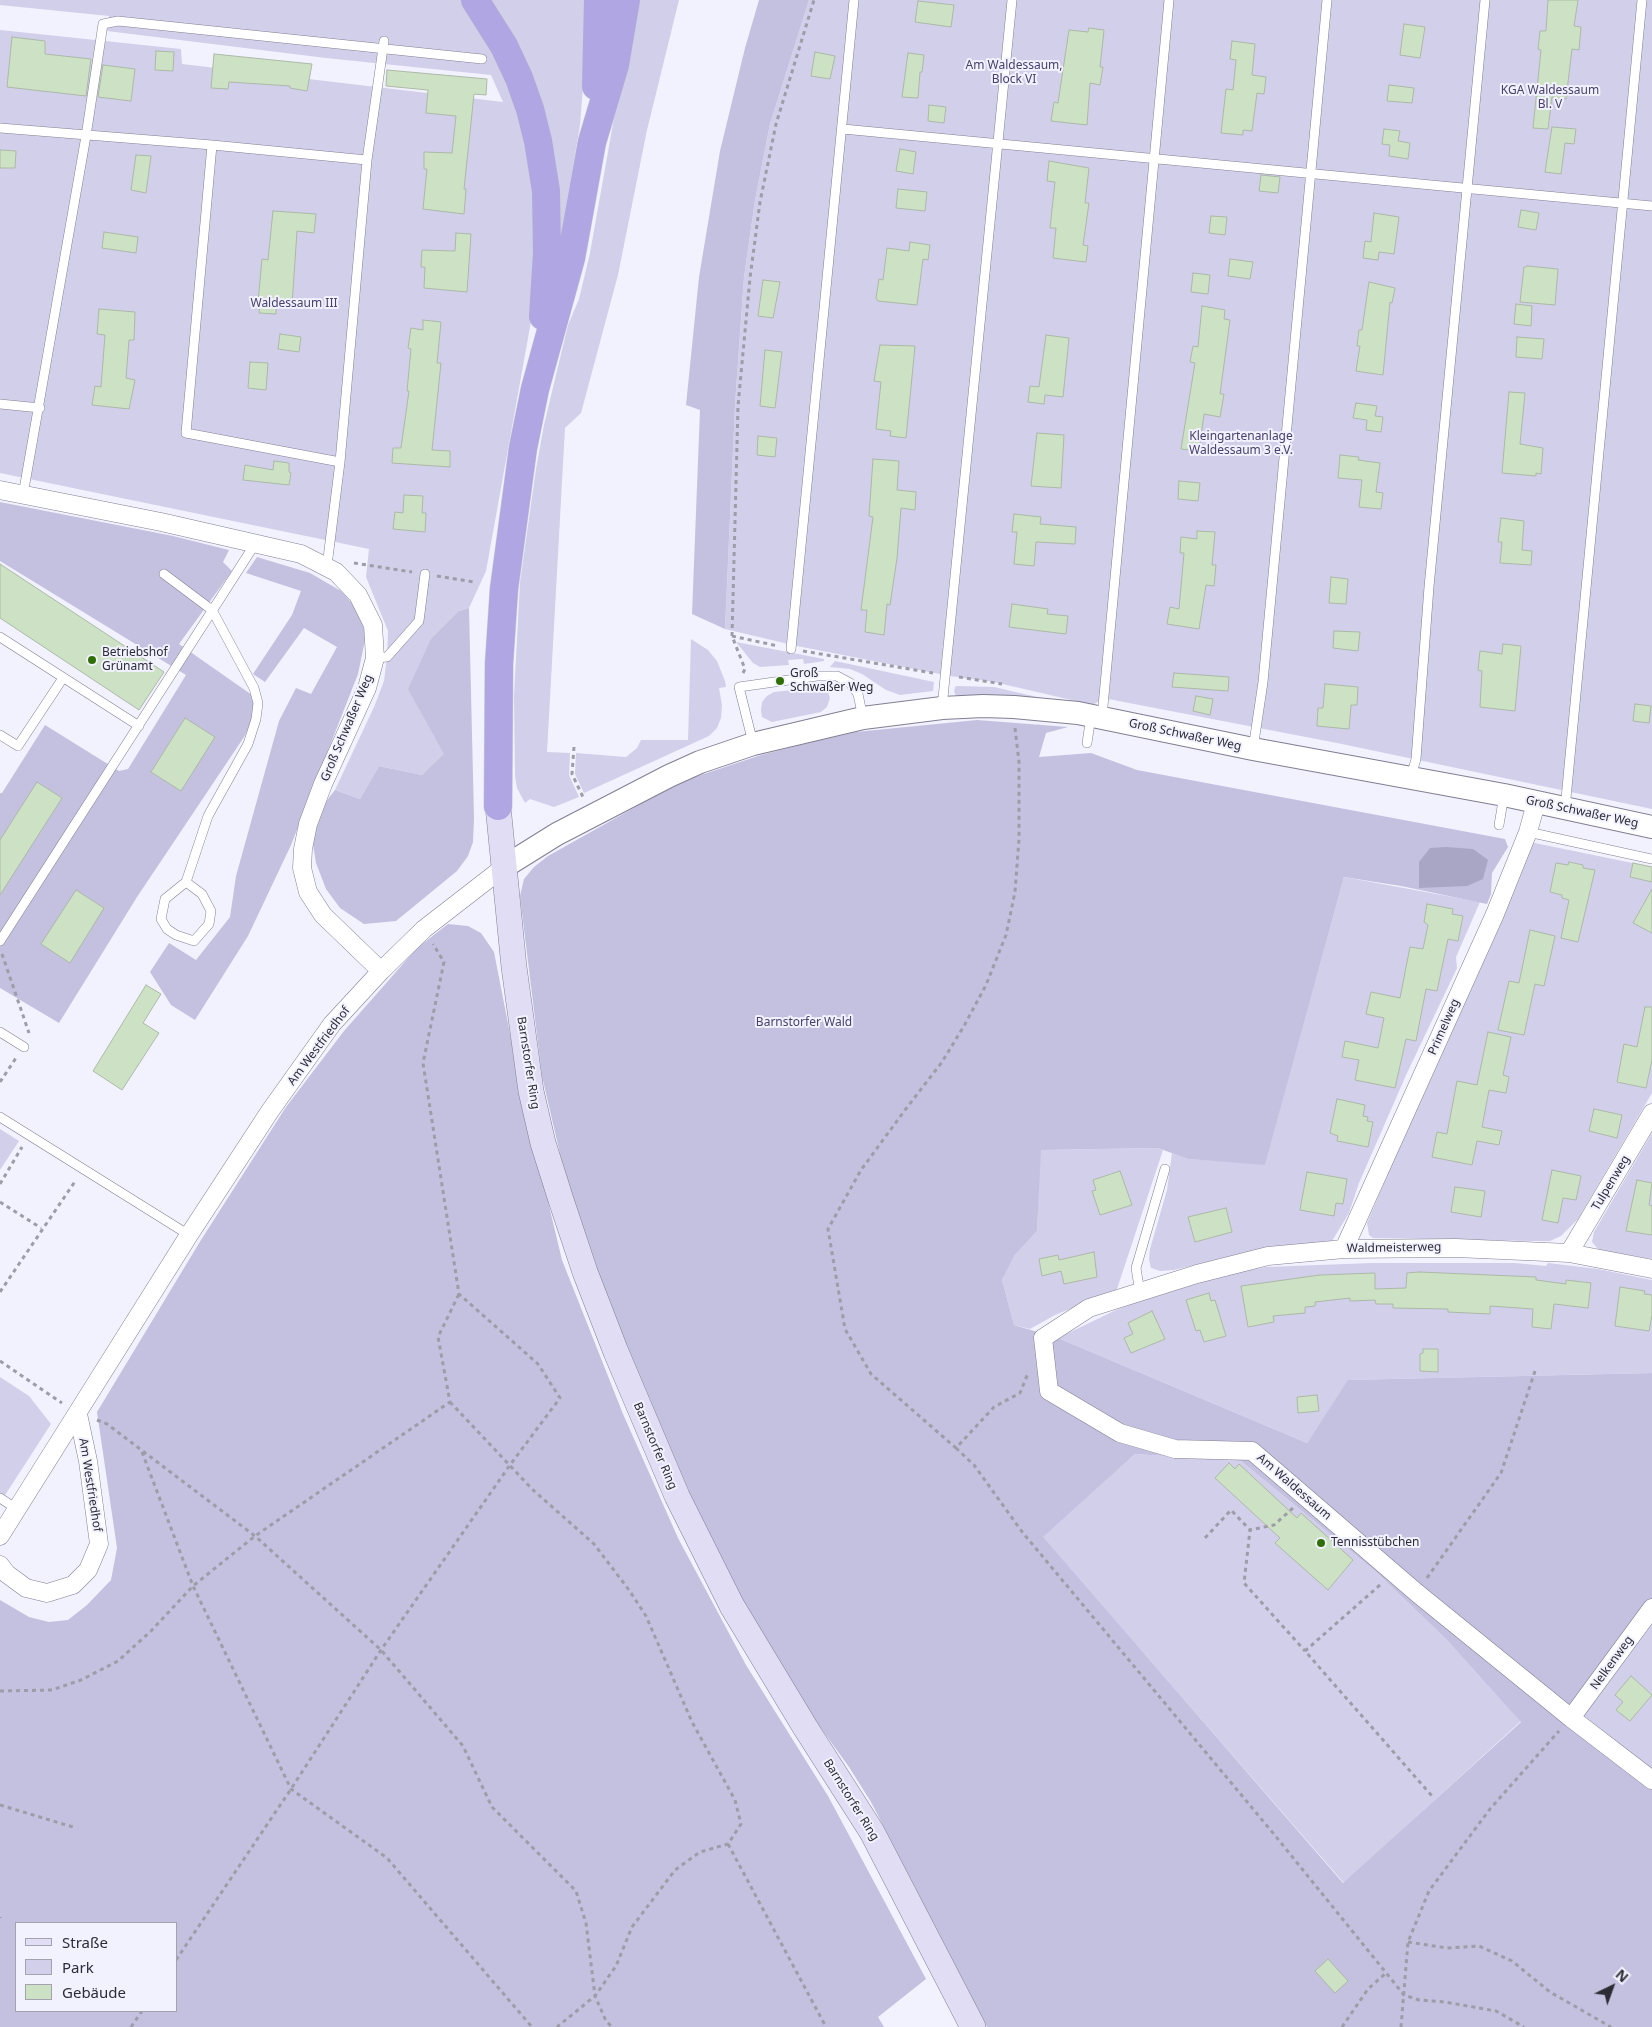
<!DOCTYPE html>
<meta charset="utf-8">
<style>
body{margin:0}
#map{position:relative;width:1652px;height:2027px;overflow:hidden;background:#f2f1fe;font-family:"Noto Sans",sans-serif}
canvas{display:block}
.legend{position:absolute;left:15px;top:1922px;width:162px;height:90px;box-sizing:border-box;background:#f2f1fe;border:1px solid #a3a2ad;margin:0;padding:6px 9px;list-style:none;font-size:15px;color:#2d2c34}
.legend li{display:flex;align-items:center;gap:10px;height:25px}
.legend b{width:25px;border:1px solid #a3a2ad}
.north{position:absolute;left:1587px;top:1962px;width:50px;height:50px;-webkit-text-stroke:4px #f2f1fe;paint-order:stroke;rotate:42deg;font-size:14px;font-weight:700;line-height:20px;text-align:center;color:#2d2c34}
.north::after{content:'';display:block;margin:auto;width:18px;height:22px;background:#2d2c34;clip-path:polygon(50% 0,100% 100%,50% 72%,0 100%)}
</style>
<div id="map">
<canvas width="1652" height="2027"></canvas>
<ul class="legend">
<li><b style="height:6px;background:#e1ddf4"></b>Straße</li>
<li><b style="height:14px;background:#d2cfeb"></b>Park</li>
<li><b style="height:14px;background:#cde2c5"></b>Gebäude</li>
</ul>
<div class="north">N</div>
</div>
<script>
const ctx = document.querySelector('canvas').getContext('2d');
ctx.lineJoin = 'round';
function fill(path, color) {
  ctx.fillStyle = color;
  ctx.fill(path, 'evenodd');
}
function shape(rows) {
  const path = new Path2D();
  for (const r of rows) {
    path.moveTo(r[0], r[1]);
    for (let i = 2; i < r.length; i += 2) path.lineTo(r[i], r[i + 1]);
  }
  return path;
}
function strokePath(path, color, width, dash) {
  ctx.strokeStyle = color;
  ctx.lineWidth = width;
  ctx.lineCap = dash ? 'butt' : 'round';
  ctx.setLineDash(dash || []);
  ctx.stroke(path);
}
function label(font, color, halo, rows, align = 'center') {
  ctx.font = font + ' "Noto Sans",sans-serif';
  ctx.lineWidth = 4;
  ctx.setLineDash([]);
  ctx.textBaseline = 'middle';
  ctx.strokeStyle = halo;
  ctx.fillStyle = color;
  for (const [text, x, y, turn = 0] of rows) {
    ctx.save();
    ctx.translate(x, y);
    ctx.rotate((+turn || 0) * Math.PI / 180);
    ctx.textAlign = isNaN(turn) ? turn : align;
    if (halo) ctx.strokeText(text, 0, 0);
    ctx.fillText(text, 0, 0);
    ctx.restore();
  }
}
fill(shape([
 [0,0,464,0,477,18,520,108,539,192,532,316,486,571,469,608,459,611,445,754,422,775,379,766,360,799,335,790,374,707,384,681,387,657,388,631,366,577,369,549,0,473,0,30,181,49,182,64,503,102,491,75,326,58,107,31,109,16,0,5],
 [485,0,586,0,585,61,580,125,559,251],
 [635,0,679,0,647,130,618,275,581,413,565,428,547,752,570,753,569,775,579,797,554,807,530,799,525,803,517,788,515,776,514,696,520,582,536,469,544,425,568,325,579,299,590,253],
 [809,0,1652,0,1652,809,1337,743,1103,698,1093,705,994,682,950,676,797,646,725,629,735,405,744,277,755,200,770,124],
 [691,639,708,650,717,661,725,681,726,687,719,688,722,705,721,718,717,728,709,736,584,793,575,774,576,753,626,757,637,748,641,740,688,740],
 [736,642,824,659,824,661,804,664,803,659,788,660,789,665,760,667,753,663],
 [835,661,934,682,933,691,900,695,886,690,862,674,850,669,830,667],
 [957,686,994,687,1050,700,957,697,954,692,955,687],
 [822,687,828,692,830,698,827,707,821,712,772,722,762,717,761,710,762,702,767,696,774,692],
 [1530,842,1652,867,1652,1093,1578,1219,1561,1236,1550,1241,1532,1241,1373,1238,1369,1235,1367,1223],
 [1344,877,1480,902,1456,957,1457,968,1407,1073,1359,1183,1349,1213,1332,1241,1283,1246,1231,1256,1174,1270,1160,1271,1151,1268,1149,1259,1150,1249,1167,1190,1172,1153,1188,1159,1265,1164],
 [0,1129,19,1141,0,1170],
 [1652,1133,1652,1259,1599,1250,1592,1242,1594,1232],
 [1158,1148,1163,1150,1115,1295,1087,1302,1055,1315,1030,1329,1014,1325,1002,1280,1015,1255,1037,1231,1040,1150],
 [1372,1263,1515,1263,1546,1266,1548,1263,1598,1269,1652,1280,1652,1373,1349,1380,1307,1443,1058,1338,1116,1310,1191,1281,1266,1267],
 [0,1377,29,1396,51,1424,0,1503],
 [1135,1454,1241,1461,1375,1571,1447,1640,1521,1721,1344,1883,1042,1537],
 [1652,1622,1652,1772,1579,1717]
]), '#d2cfeb');
fill(shape([
 [759,0,809,0,770,124,755,200,744,277,735,405,725,629,692,614,700,410,686,405,699,277,720,151,745,48],
 [0,502,173,536,229,550,223,562,232,571,179,644,262,702,244,737,137,897,59,1023,0,988,0,793,2,793,45,725,119,771,128,769,186,675,0,561],
 [257,557,310,573,341,591,357,609,366,635,358,674,291,845,248,936,195,1020,171,1005,150,972,169,943,196,960,230,917,236,876,279,721,296,688,311,694,337,647,304,628,265,682,253,674,292,615,301,591,246,573],
 [469,608,474,818,473,842,468,856,457,871,396,921,364,924,340,908,326,889,316,863,312,838,321,808,335,790,360,799,379,766,422,775,444,754,408,689,431,639,459,611],
 [977,720,1068,727,1046,733,1039,757,1091,753,1137,770,1505,839,1508,847,1492,873,1491,894,1487,904,1401,886,1344,877,1265,1165,1188,1159,1158,1148,1041,1150,1037,1231,1015,1255,1002,1280,1014,1325,1058,1338,1307,1443,1348,1380,1652,1373,1652,1608,1571,1718,1652,1780,1652,2027,987,2027,871,1802,849,1767,797,1695,753,1622,695,1507,648,1402,585,1241,561,1158,542,1076,520,896,524,879,534,867,548,856,655,796,692,778,761,755,808,743,856,732],
 [1135,1454,1241,1461,1375,1571,1447,1640,1521,1722,1343,1883,1043,1537],
 [448,924,468,926,481,933,494,952,520,1085,562,1260,623,1414,678,1538,746,1665,828,1796,926,1979,878,2017,884,2027,0,2027,0,1600,29,1617,49,1622,68,1620,87,1605,111,1580,117,1548,97,1412,201,1240,286,1107,344,1031,417,948],
 [16,1923,176,1923,176,2011,16,2011]
]), '#c4c0e0');
fill(shape([
 [1446,847,1473,849,1488,860,1483,879,1467,886,1419,888,1419,862,1430,848]
]), '#a9a5c5');
const building = shape([
 [1548,0,1578,0,1574,26,1581,27,1579,50,1572,49,1566,99,1552,97,1548,129,1533,128,1541,50,1538,49,1540,31,1546,31,1548,0],
 [918,1,954,5,951,27,915,22,918,1],
 [1404,24,1425,27,1420,58,1400,55,1404,24],
 [1089,28,1104,30,1100,67,1103,67,1100,85,1090,83,1087,125,1051,121,1054,102,1058,103,1069,30,1088,32,1089,28],
 [12,37,45,41,45,54,91,59,86,96,7,87,12,37],
 [1232,41,1255,44,1252,75,1266,77,1264,94,1257,93,1252,131,1243,130,1243,135,1221,133,1226,89,1233,90,1236,60,1230,59,1232,41],
 [156,51,174,52,173,71,155,70,156,51],
 [815,52,835,56,830,79,811,76,815,52],
 [908,53,924,55,922,72,920,72,918,98,902,97,908,53],
 [214,54,312,64,307,91,290,88,290,86,229,82,228,89,211,88,214,54],
 [103,65,135,69,131,101,98,97,103,65],
 [387,70,487,79,486,95,474,94,464,189,466,189,464,214,423,209,427,169,424,169,424,152,452,153,456,116,426,113,428,90,386,86,387,70],
 [1389,85,1414,88,1412,103,1387,101,1389,85],
 [929,105,946,107,944,123,928,121,929,105],
 [1552,127,1576,129,1574,144,1565,143,1561,174,1545,172,1552,127],
 [1384,129,1400,131,1398,141,1410,143,1408,159,1389,156,1390,145,1382,144,1384,129],
 [900,149,916,152,913,174,896,171,900,149],
 [0,150,16,151,15,168,0,168,0,150],
 [136,155,151,156,146,193,131,190,136,155],
 [1049,161,1089,168,1085,203,1089,203,1083,245,1088,246,1086,262,1053,258,1056,228,1050,228,1055,182,1047,181,1049,161],
 [1261,175,1280,177,1278,193,1259,191,1261,175],
 [898,189,927,192,925,211,896,208,898,189],
 [1521,210,1539,213,1536,230,1518,227,1521,210],
 [273,211,316,214,314,233,297,231,292,305,276,303,276,314,259,313,260,302,258,302,262,259,268,260,273,211],
 [1374,213,1399,217,1394,254,1379,252,1378,260,1363,258,1365,241,1371,242,1374,213],
 [1211,216,1227,217,1225,235,1209,233,1211,216],
 [104,232,138,237,136,253,102,248,104,232],
 [456,233,471,234,467,292,424,288,425,267,421,267,422,250,455,251,456,233],
 [910,242,930,245,928,260,923,259,917,305,878,301,876,298,879,279,883,280,887,248,909,251,910,242],
 [1230,259,1253,262,1250,279,1228,276,1230,259],
 [1527,266,1558,269,1555,305,1520,302,1524,267,1526,267,1527,266],
 [1193,273,1210,275,1208,294,1191,292,1193,273],
 [763,280,780,282,773,318,758,316,763,280],
 [1369,282,1395,288,1392,303,1390,302,1383,375,1356,371,1360,346,1357,346,1359,330,1362,330,1369,282],
 [1516,304,1532,306,1531,326,1514,324,1516,304],
 [1202,306,1225,310,1224,319,1230,320,1220,394,1224,394,1220,417,1204,414,1199,451,1181,449,1195,363,1190,362,1193,346,1198,347,1202,306],
 [99,309,135,312,134,340,129,340,126,378,135,380,129,409,92,405,95,386,101,387,105,335,97,334,99,309],
 [423,320,441,322,437,363,441,363,432,450,450,451,450,467,392,463,393,448,401,448,409,391,407,391,411,349,408,348,411,328,423,330,423,320],
 [280,334,301,337,299,352,278,349,280,334],
 [1046,335,1069,338,1063,397,1045,395,1044,404,1028,402,1030,386,1039,387,1046,335],
 [1517,337,1544,339,1542,359,1516,357,1517,337],
 [880,345,915,346,906,438,890,436,891,431,876,429,881,382,874,381,880,345],
 [765,350,782,352,775,408,760,406,765,350],
 [250,362,268,363,266,390,248,388,250,362],
 [1509,392,1525,393,1520,444,1543,448,1541,474,1536,473,1536,476,1502,473,1509,392],
 [1356,403,1377,406,1375,416,1383,417,1381,432,1366,430,1367,420,1353,418,1356,403],
 [1037,433,1064,435,1061,488,1031,486,1037,433],
 [758,436,777,438,775,457,757,455,758,436],
 [1340,455,1359,457,1358,460,1380,463,1376,492,1383,493,1381,509,1359,507,1362,480,1338,478,1340,455],
 [873,459,899,461,897,490,916,492,915,510,901,508,897,558,890,605,887,604,884,635,865,632,867,610,861,610,873,517,869,516,873,459],
 [274,461,289,463,289,472,291,473,289,485,243,480,245,465,273,470,274,461],
 [1179,481,1200,483,1198,501,1178,499,1179,481],
 [404,495,423,496,422,513,426,513,425,532,393,529,395,512,403,513,404,495],
 [1014,514,1041,517,1040,524,1076,527,1075,544,1036,542,1034,566,1014,564,1017,532,1012,532,1014,514],
 [1501,518,1524,521,1522,550,1532,551,1531,565,1500,563,1502,542,1498,542,1501,518],
 [1197,531,1215,532,1212,565,1216,565,1214,586,1206,585,1199,629,1167,624,1170,607,1179,609,1184,553,1180,553,1181,537,1197,539,1197,531],
 [0,564,164,672,139,710,0,618,0,564],
 [1331,577,1348,579,1346,604,1329,603,1331,577],
 [1012,604,1048,609,1047,614,1068,616,1066,634,1009,627,1012,604],
 [1334,631,1360,632,1358,651,1333,648,1334,631],
 [1503,644,1521,646,1515,711,1480,707,1482,671,1478,670,1480,651,1502,654,1503,644],
 [1174,673,1229,677,1228,691,1172,687,1174,673],
 [1325,684,1358,687,1357,705,1351,705,1349,729,1317,726,1318,708,1323,708,1325,684],
 [1196,696,1213,699,1210,715,1193,711,1196,696],
 [1635,704,1651,706,1649,723,1633,721,1635,704],
 [185,718,215,737,181,791,151,772,185,718],
 [37,782,62,798,0,895,0,840,37,782],
 [1569,862,1583,865,1583,868,1595,870,1578,942,1561,938,1569,900,1562,898,1562,895,1550,892,1556,863,1568,865,1569,862],
 [1633,863,1652,867,1652,882,1630,877,1633,863],
 [1652,889,1652,933,1633,923,1652,889],
 [76,890,104,908,70,963,41,944,76,890],
 [1427,904,1453,909,1452,914,1463,916,1458,941,1448,939,1437,991,1426,989,1416,1041,1406,1039,1395,1088,1355,1080,1359,1060,1342,1057,1345,1041,1378,1048,1384,1018,1366,1014,1371,992,1400,998,1410,947,1423,949,1428,925,1424,922,1427,904],
 [1530,930,1555,936,1544,986,1535,984,1524,1035,1498,1030,1509,981,1519,983,1530,930],
 [146,985,161,994,143,1023,159,1033,122,1090,93,1071,146,985],
 [1645,1007,1652,1007,1652,1060,1646,1088,1617,1082,1624,1044,1637,1047,1645,1007],
 [1488,1032,1511,1037,1503,1075,1509,1077,1506,1093,1489,1090,1482,1127,1502,1131,1499,1145,1477,1141,1472,1165,1432,1157,1437,1132,1447,1134,1457,1081,1477,1085,1488,1032],
 [1337,1099,1365,1105,1363,1116,1368,1117,1367,1121,1373,1122,1368,1147,1337,1141,1338,1136,1330,1133,1337,1099],
 [1594,1109,1622,1115,1617,1138,1589,1131,1594,1109],
 [1552,1170,1581,1176,1576,1200,1563,1198,1558,1223,1542,1220,1552,1170],
 [1120,1171,1132,1205,1100,1215,1092,1191,1096,1190,1093,1180,1120,1171],
 [1307,1172,1347,1179,1343,1204,1336,1203,1334,1216,1300,1210,1307,1172],
 [1637,1180,1652,1183,1649,1205,1652,1206,1652,1235,1626,1231,1637,1180],
 [1455,1187,1485,1191,1481,1217,1451,1212,1455,1187],
 [1226,1208,1232,1232,1195,1242,1188,1217,1226,1208],
 [1094,1252,1097,1277,1064,1284,1061,1271,1042,1276,1039,1259,1058,1255,1059,1260,1094,1252],
 [1419,1272,1536,1277,1536,1280,1566,1284,1566,1280,1591,1283,1588,1308,1554,1304,1551,1329,1532,1327,1533,1309,1490,1306,1490,1314,1448,1312,1448,1309,1393,1308,1393,1304,1376,1304,1375,1300,1350,1301,1350,1298,1315,1302,1315,1306,1305,1307,1305,1313,1273,1316,1274,1322,1248,1327,1241,1286,1320,1275,1375,1273,1375,1289,1406,1288,1407,1273,1419,1272],
 [1620,1287,1645,1291,1644,1294,1652,1295,1652,1315,1649,1331,1615,1326,1620,1287],
 [1209,1293,1211,1301,1215,1300,1226,1336,1204,1342,1200,1330,1196,1331,1186,1300,1209,1293],
 [1152,1311,1165,1339,1131,1353,1124,1338,1133,1334,1128,1323,1152,1311],
 [1423,1349,1438,1349,1438,1372,1420,1371,1420,1354,1423,1353,1423,1349],
 [1317,1395,1319,1411,1298,1413,1297,1397,1317,1395],
 [1229,1463,1235,1469,1239,1464,1297,1518,1301,1513,1353,1560,1328,1590,1275,1543,1280,1538,1215,1478,1229,1463],
 [1631,1676,1652,1695,1630,1721,1616,1710,1623,1702,1615,1695,1631,1676],
 [1328,1959,1348,1981,1335,1993,1315,1971,1328,1959]
]);
fill(building, '#cde2c5');
strokePath(building, '#acb9a7', 1);
const service = shape([
 [0,128,212,145,367,160,340,462,328,558],
 [843,129,1652,206],
 [212,145,186,433,340,462],
 [367,160,384,41],
 [0,404,40,408],
 [23,495,86,136,103,24,118,21,482,59],
 [164,574,212,610,254,688,258,703,256,719,248,744,208,816,186,882,165,899,161,919,167,929,176,935,194,941,209,924,211,911,202,894,186,882],
 [0,637,139,726],
 [791,649,854,0],
 [375,658,387,657,419,621,425,574],
 [942,708,1012,0],
 [1102,717,1169,0],
 [0,735,18,746,63,678],
 [753,743,739,687,817,676,837,676,850,683,858,694,863,718],
 [1087,743,1091,716],
 [1253,749,1263,682,1327,0],
 [1411,777,1416,759,1429,587,1485,0],
 [1565,809,1642,0],
 [1499,825,1504,795],
 [1528,832,1652,859],
 [0,941,255,544],
 [0,1032,24,1047],
 [0,1117,189,1235],
 [1140,1293,1136,1268,1165,1169],
 [0,1498,17,1509]
]);
const minor = shape([
 [0,490,161,522,301,554,336,572,358,595,373,625,375,658,367,688,323,784,308,824,303,849,302,868,308,892,323,915,381,971],
 [1344,1249,1495,914,1528,832,1536,803],
 [1569,1253,1652,1113],
 [1652,1269,1569,1253,1456,1248,1344,1249,1268,1256,1197,1274,1089,1308,1043,1338,1049,1391,1120,1433,1175,1449,1252,1451,1417,1593,1571,1718,1652,1780],
 [0,1536,189,1235,270,1111,332,1024,381,971,424,929,504,867],
 [0,1565,7,1574,26,1588,47,1593,73,1585,88,1570,99,1544,88,1461,78,1414],
 [1571,1718,1652,1608]
]);
const tertiary = shape([
 [504,867,557,834,669,776,700,762,753,744,863,718,942,708,983,706,1014,707,1078,713,1253,749,1504,795,1652,827]
]);
const secondary = shape([
 [498,806,514,967,531,1091,543,1143,561,1200,585,1272,616,1352,677,1496,732,1606,805,1727,872,1832,973,2027]
]);
const trunk = shape([
 [475,0,504,46,519,78,530,109,538,141,546,191,547,253,543,316],
 [596,86,598,0],
 [498,806,499,664,504,589,523,448,535,389,571,258,592,142,615,65,626,0]
]);
strokePath(service, '#827f92', 10);
strokePath(minor, '#827f92', 19);
strokePath(tertiary, '#827f92', 24);
strokePath(secondary, '#827f92', 26);
strokePath(trunk, '#d1d1d2', 29);
strokePath(shape([
 [354,563,412,572],
 [437,576,474,582],
 [732,636,778,646],
 [803,651,933,673],
 [743,673,745,669,732,636,738,406,750,278,760,202,776,124,814,0],
 [959,677,1002,684],
 [1015,728,1019,762,1019,839,1015,892,1006,935,986,985,964,1026,942,1062,905,1110,861,1170,828,1229,845,1329,871,1374,956,1448,994,1407,1020,1393,1028,1373],
 [574,747,572,774,583,797],
 [2,954,29,1033],
 [0,1082,16,1058],
 [0,1184,22,1147],
 [0,1202,41,1228],
 [0,1292,76,1180],
 [0,1361,62,1403],
 [450,1402,532,1489,594,1544,629,1590,646,1616,692,1722,735,1800,741,1824,728,1844,700,1852,675,1870,632,1927,616,1966,595,1996,557,2027],
 [97,1420,107,1424,255,1536,381,1650,463,1746,492,1807,576,1891,586,1923,595,1996,606,2021,612,2027],
 [956,1448,974,1465,1023,1533,1273,1833,1404,1995,1419,2000,1445,2002,1496,2011,1524,2027],
 [142,1452,193,1586,291,1789,387,1858,532,2027],
 [1293,1508,1274,1525,1250,1530,1244,1583,1305,1651],
 [1205,1538,1231,1510,1250,1530],
 [1427,1578,1501,1473,1535,1371],
 [1380,1585,1305,1651,1432,1796],
 [0,1691,52,1690,81,1680,118,1661,151,1631,193,1586,255,1536,450,1402,438,1337,459,1294],
 [0,1805,73,1827],
 [728,1844,826,2027],
 [0,1917,0,1918],
 [1408,1942,1447,1948,1479,1946,1512,1961,1550,1992,1611,2027],
 [176,1960,291,1789,381,1650,510,1465,560,1398,538,1364,459,1294,423,1063,444,962,433,944],
 [131,2027,142,2011],
 [1342,2027,1368,1989,1386,1973],
 [1401,2027,1408,1942,1429,1891,1490,1809,1559,1731]
]), '#9d9ca7', 3, [4, 4]);
strokePath(service, '#fff', 9);
strokePath(minor, '#fff', 18);
strokePath(tertiary, '#fff', 22);
strokePath(secondary, '#e1ddf4', 25);
strokePath(trunk, '#b0a6e3', 28);
for (const [x, y, r, color] of [
 [92,660,5,"#306f05"],
 [780,681,5,"#306f05"],
 [1321,1543,5,"#306f05"]
]) {
  const dot = new Path2D();
  dot.arc(x, y, r, 0, 2 * Math.PI);
  ctx.fillStyle = color;
  ctx.fill(dot);
  strokePath(dot, '#f2f1fe', 2);
}
label('12px', '#48406d', '#f2f1fe', [
 ["Am Waldessaum,",1014,66],
 ["Block VI",1014,80],
 ["KGA Waldessaum",1550,91],
 ["Bl. V",1550,105],
 ["Waldessaum III",294,304],
 ["Kleingartenanlage",1241,437],
 ["Waldessaum 3 e.V.",1241,451],
 ["Barnstorfer Wald",804,1023]
]);
label('12px', '#2d2c34', '#f2f1fe', [
 ["Betriebshof",102,653],
 ["Grünamt",102,667],
 ["Groß",790,674],
 ["Schwaßer Weg",790,688],
 ["Tennisstübchen",1331,1543]
], 'left');
label('12px', '#2d2c34', '#f2f1fe', [
 ["Groß Schwaßer Weg",347,728,-67],
 ["Groß Schwaßer Weg",1185,735,12],
 ["Groß Schwaßer Weg",1582,812,12],
 ["Primelweg",1444,1027,-66],
 ["Am Westfriedhof",319,1046,-53],
 ["Barnstorfer Ring",528,1063,81],
 ["Tulpenweg",1611,1183,-59],
 ["Waldmeisterweg",1394,1248,-1],
 ["Barnstorfer Ring",655,1446,67],
 ["Am Westfriedhof",90,1485,81],
 ["Am Waldessaum",1294,1487,41],
 ["Nelkenweg",1612,1663,-54],
 ["Barnstorfer Ring",851,1800,58]
]);
</script>
